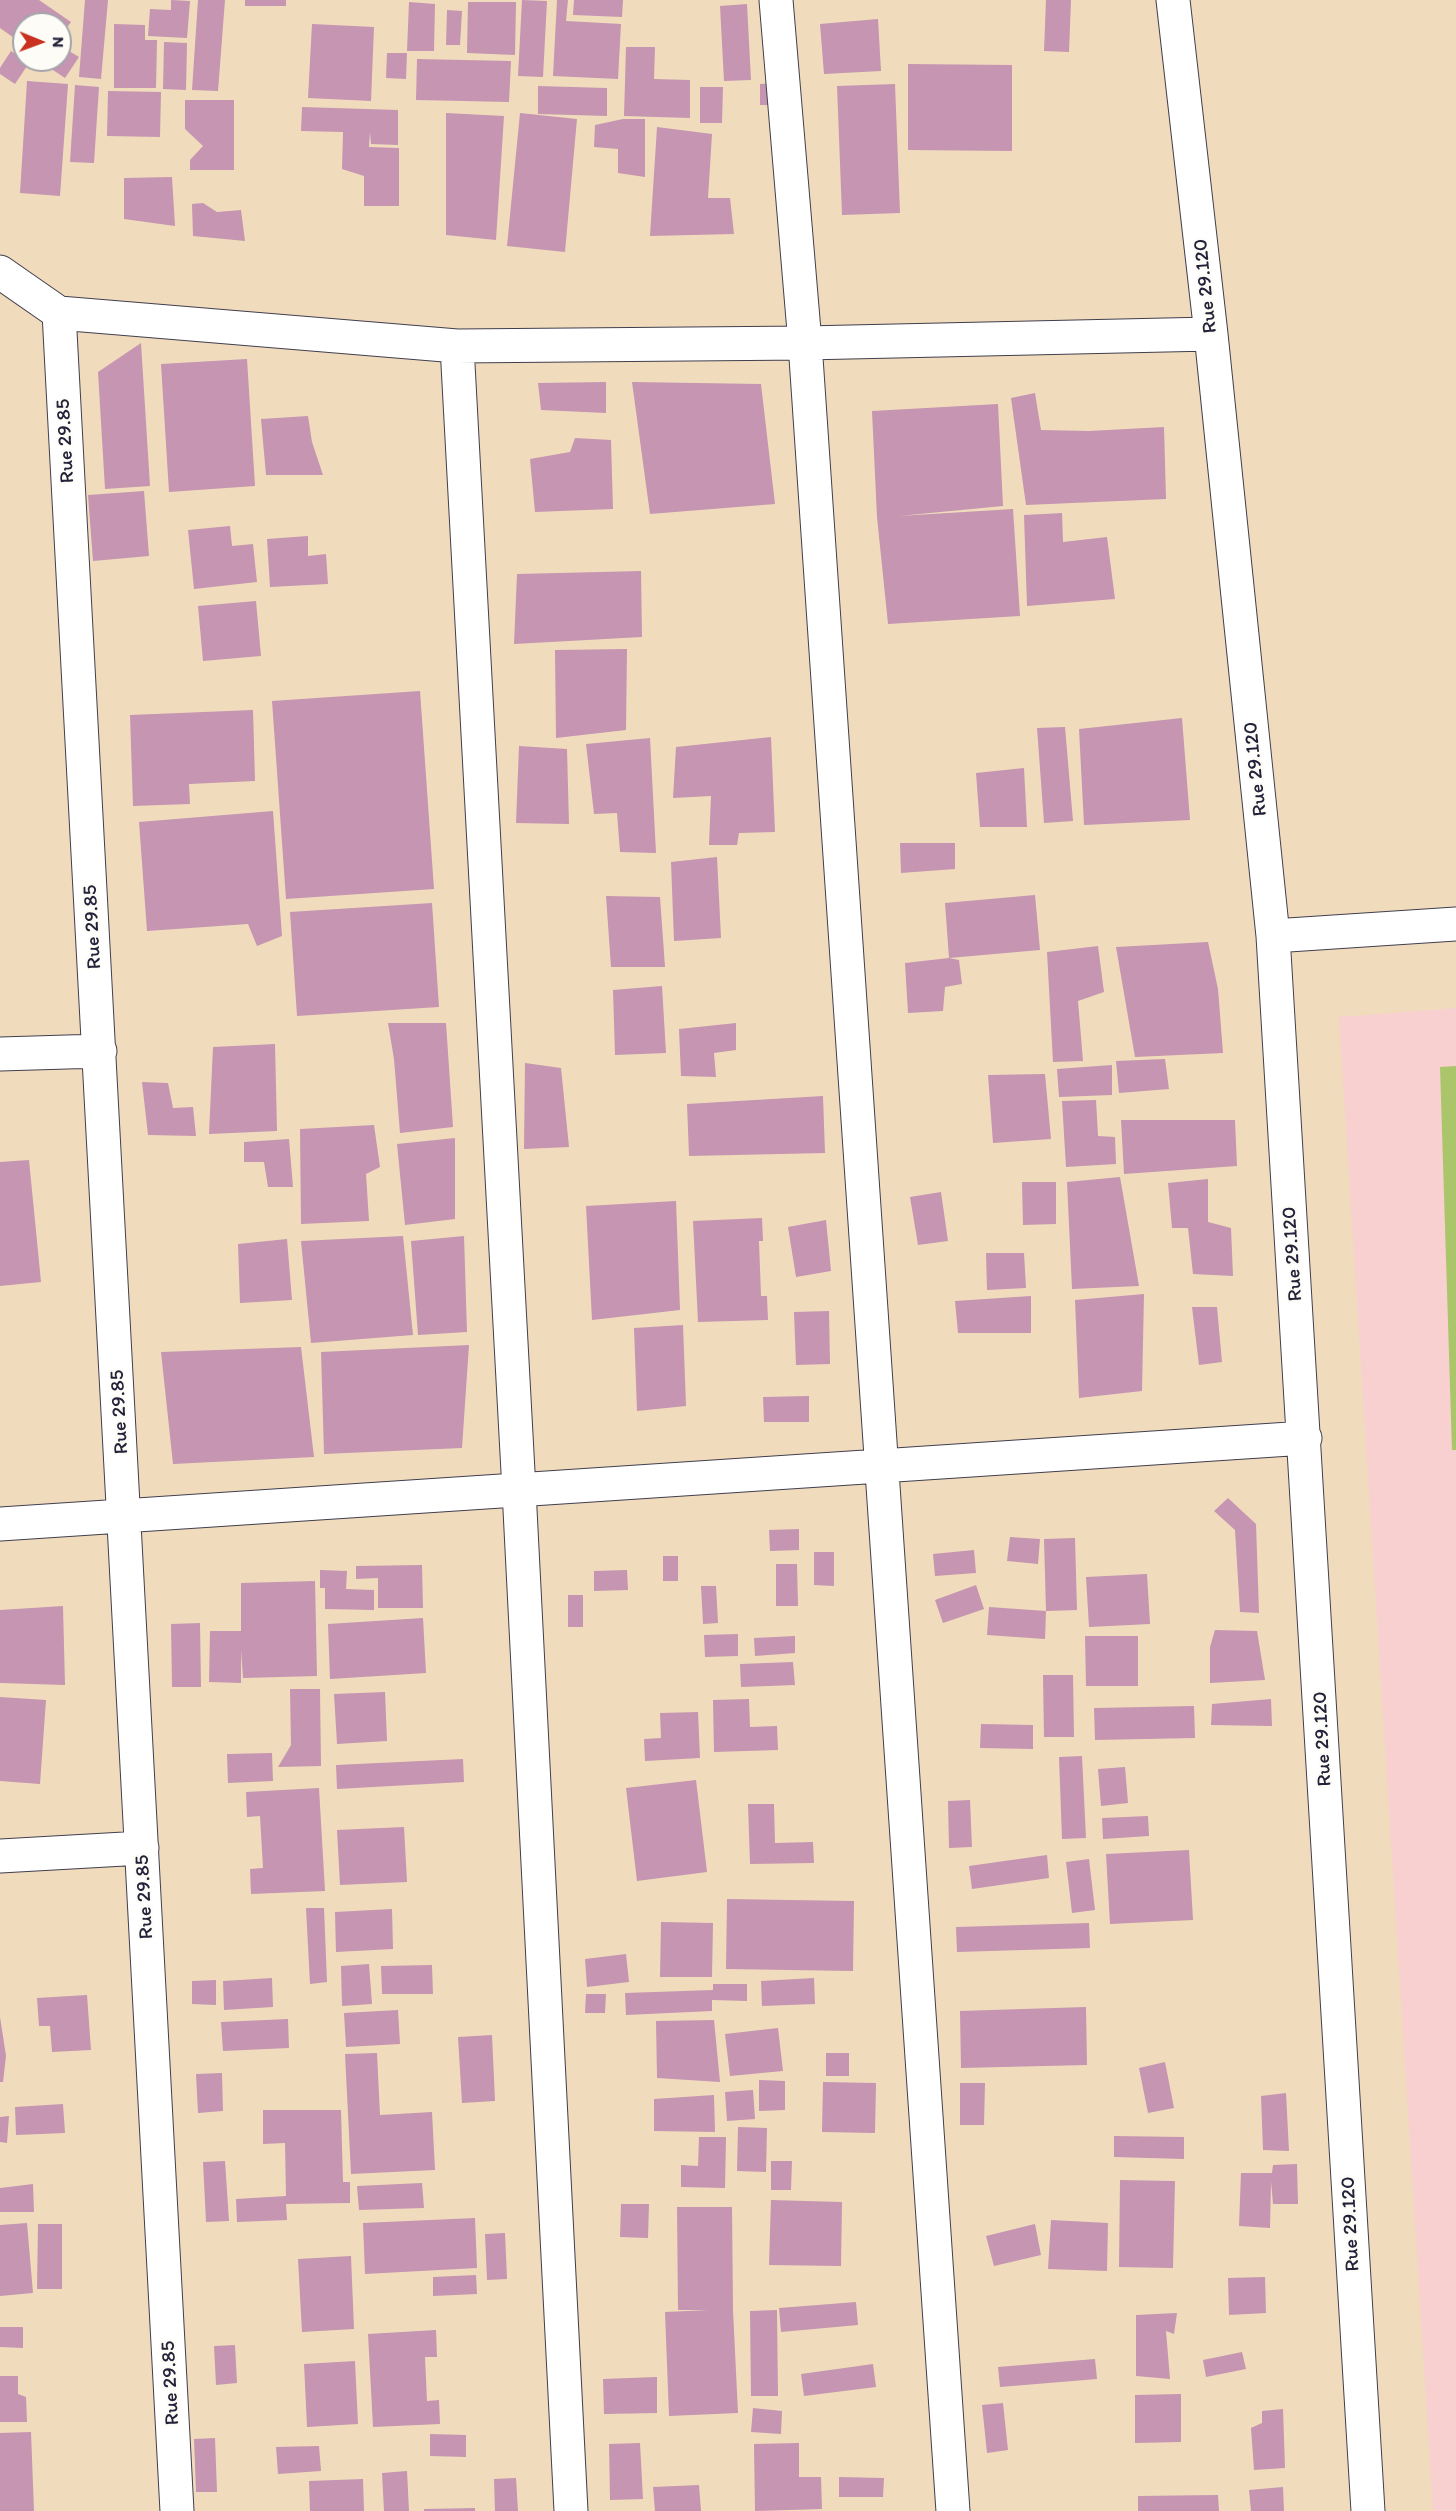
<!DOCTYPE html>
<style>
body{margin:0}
#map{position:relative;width:1456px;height:2511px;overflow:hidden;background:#f0dcbc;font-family:Itim,sans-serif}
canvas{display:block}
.north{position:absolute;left:12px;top:12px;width:60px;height:60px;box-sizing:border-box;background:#fdfcf7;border:2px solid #a5a5ac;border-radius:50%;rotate:91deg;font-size:16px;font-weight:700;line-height:24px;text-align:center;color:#22223b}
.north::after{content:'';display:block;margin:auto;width:21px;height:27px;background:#c8321e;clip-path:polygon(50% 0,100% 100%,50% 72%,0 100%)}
</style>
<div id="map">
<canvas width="1456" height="2511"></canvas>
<div class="north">N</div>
</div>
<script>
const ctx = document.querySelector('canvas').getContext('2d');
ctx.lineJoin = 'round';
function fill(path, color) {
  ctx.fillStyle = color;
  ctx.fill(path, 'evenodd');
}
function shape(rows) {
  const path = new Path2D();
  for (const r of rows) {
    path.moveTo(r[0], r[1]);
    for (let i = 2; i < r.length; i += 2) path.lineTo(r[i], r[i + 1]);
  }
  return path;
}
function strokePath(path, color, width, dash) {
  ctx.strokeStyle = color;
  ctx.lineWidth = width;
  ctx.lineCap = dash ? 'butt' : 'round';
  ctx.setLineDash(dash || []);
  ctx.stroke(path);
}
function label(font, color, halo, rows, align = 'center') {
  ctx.font = font + ' Itim,sans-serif';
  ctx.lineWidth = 5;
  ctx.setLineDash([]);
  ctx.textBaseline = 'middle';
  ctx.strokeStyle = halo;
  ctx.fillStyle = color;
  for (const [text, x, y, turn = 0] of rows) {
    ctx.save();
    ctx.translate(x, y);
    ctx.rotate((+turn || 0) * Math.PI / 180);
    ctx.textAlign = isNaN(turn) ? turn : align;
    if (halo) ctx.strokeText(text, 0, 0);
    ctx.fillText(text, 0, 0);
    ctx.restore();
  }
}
fill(shape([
 [1456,1008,1456,2511,1433,2511,1339,1017]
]), '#f7d0cf');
fill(shape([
 [1456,1066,1456,1450,1452,1450,1440,1067]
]), '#abc56b');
fill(shape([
 [0,0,39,0,71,22,60,37,60,24,24,24,24,45,0,28],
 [85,0,108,0,101,79,79,77],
 [171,0,190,1,187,38,148,36,150,9,171,10],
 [198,0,225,0,218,91,192,90],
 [245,0,286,0,286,6,245,6],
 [522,0,547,1,543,77,518,76],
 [557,0,568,0,566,21,621,24,618,79,553,76],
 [574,0,623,0,622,17,573,15],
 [1046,0,1071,0,1069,52,1044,51],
 [409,2,435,4,434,51,407,51],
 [468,2,516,2,515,55,467,53],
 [747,4,751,80,724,81,720,6],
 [447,10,462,11,460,45,446,45],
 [878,19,881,71,824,74,820,24],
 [114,24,145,25,145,40,157,40,156,88,114,88],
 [312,24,374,27,371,101,308,98],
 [164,42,187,43,186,90,163,89],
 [626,47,655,47,654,79,690,80,690,118,624,116],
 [64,48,79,57,65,78,50,68,56,60,60,60,60,53],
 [11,51,29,63,15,84,0,74,0,68],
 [387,53,407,53,406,79,386,78],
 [417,59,511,61,509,102,416,100],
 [908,64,1012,65,1012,151,908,150],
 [27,81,68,84,60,196,20,193],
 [776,83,776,105,760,105,760,84],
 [895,84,900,213,842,215,837,86],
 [75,85,99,87,94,163,70,162],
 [538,86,607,88,607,116,538,114],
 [700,87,723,87,722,123,700,123],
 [108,91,161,92,160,137,107,136],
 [185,100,234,100,234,170,190,170,190,160,203,146,185,129],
 [302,107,398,110,398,145,371,144,370,132,369,147,399,148,399,206,364,206,364,176,342,169,343,132,301,131],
 [446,113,504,116,496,240,446,235],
 [520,113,577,119,565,252,507,246],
 [623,119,645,119,645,177,618,173,618,149,594,147,595,125],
 [657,127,712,134,708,198,730,198,734,234,650,236],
 [172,177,175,226,124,219,124,178],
 [203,203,217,212,241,210,245,241,193,236,192,204],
 [141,343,150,486,105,489,98,372],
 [247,359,255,486,169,492,161,364],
 [606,382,606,413,541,410,538,383],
 [632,382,761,384,775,504,650,514],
 [1035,393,1041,430,1089,431,1164,427,1166,499,1026,505,1011,398],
 [998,404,1003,506,899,516,1013,509,1020,616,888,624,877,517,872,411],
 [308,416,312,442,323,475,266,475,261,419],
 [575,438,611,440,613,509,535,512,530,459,570,452],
 [144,491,149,556,93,561,88,495],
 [1062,513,1063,542,1107,537,1115,599,1027,606,1024,515],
 [230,526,232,546,253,544,257,582,194,589,188,530],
 [308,536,308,556,326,554,328,584,270,587,267,539],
 [641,571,642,637,514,644,517,574],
 [256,601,261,656,203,661,198,606],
 [627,649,626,730,556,738,555,650],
 [420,691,434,889,286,899,272,701],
 [253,710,255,781,189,784,190,804,133,806,130,715],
 [1182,718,1190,820,1084,825,1079,729],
 [1065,727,1073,821,1044,823,1037,728],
 [771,737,775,832,739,833,737,845,709,845,711,796,673,798,676,747],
 [650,738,656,853,620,852,617,813,594,814,586,744],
 [519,746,567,749,569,824,516,823],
 [1024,768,1027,827,980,827,976,773],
 [273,811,282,936,257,946,248,924,147,931,139,822],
 [900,843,955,843,955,869,901,873],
 [717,857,721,938,674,941,671,862],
 [1035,895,1040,950,949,958,945,903],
 [606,896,660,897,665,967,611,967],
 [432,903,439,1007,297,1016,290,912],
 [1208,942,1218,989,1223,1053,1135,1057,1116,947],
 [1098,946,1104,992,1078,1001,1083,1061,1053,1062,1047,952],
 [949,958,959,960,962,984,945,987,943,1011,908,1013,905,963],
 [662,986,666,1053,615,1055,613,990],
 [388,1023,446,1023,453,1127,400,1133,394,1059],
 [736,1023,736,1050,714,1053,716,1077,681,1076,679,1029],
 [275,1044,277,1131,209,1134,213,1047],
 [1165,1059,1169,1089,1119,1093,1116,1061],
 [525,1063,561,1068,569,1147,524,1149],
 [1112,1065,1112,1095,1059,1097,1057,1069],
 [1045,1074,1051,1139,993,1143,988,1075],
 [142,1082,168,1083,173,1108,193,1107,196,1136,148,1135],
 [823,1096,825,1153,689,1156,687,1104],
 [1096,1100,1098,1136,1115,1137,1116,1164,1066,1167,1062,1101],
 [1121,1120,1235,1120,1237,1166,1124,1174],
 [374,1125,380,1167,366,1174,369,1221,301,1224,300,1129],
 [455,1138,455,1219,405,1225,397,1144],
 [289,1139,293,1187,268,1187,264,1162,244,1162,244,1142],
 [29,1160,41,1282,0,1286,0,1162],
 [1120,1177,1139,1286,1072,1289,1067,1182],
 [1208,1179,1208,1222,1231,1228,1233,1276,1193,1274,1188,1228,1172,1228,1168,1183],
 [1022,1182,1056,1182,1056,1224,1023,1225],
 [941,1192,948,1241,918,1245,910,1197],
 [676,1201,680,1310,592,1320,586,1206],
 [762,1218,763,1241,759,1241,761,1296,767,1296,768,1320,698,1322,693,1221],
 [826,1220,831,1271,796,1277,788,1227],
 [403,1236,413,1335,311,1343,301,1241],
 [464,1236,467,1332,418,1335,411,1241],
 [287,1239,292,1300,240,1303,238,1244],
 [986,1253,1024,1253,1026,1288,987,1290],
 [1144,1294,1142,1391,1079,1398,1075,1300],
 [1031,1296,1031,1333,958,1333,955,1301],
 [1192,1307,1217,1307,1222,1362,1199,1365],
 [829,1311,830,1364,796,1365,794,1312],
 [683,1325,686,1406,637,1411,634,1328],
 [469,1345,462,1448,324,1454,321,1352],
 [301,1347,314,1457,173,1464,161,1352],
 [809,1396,809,1422,764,1422,763,1397],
 [1228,1498,1256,1524,1259,1613,1240,1612,1235,1530,1214,1511],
 [799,1529,799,1550,770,1551,769,1530],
 [1010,1537,1040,1539,1038,1564,1007,1561],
 [1075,1538,1077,1610,1046,1611,1044,1539],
 [974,1550,976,1573,935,1576,933,1554],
 [814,1552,834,1552,834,1586,814,1585],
 [663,1556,678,1556,678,1581,663,1581],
 [776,1564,797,1564,798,1606,776,1606],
 [422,1565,423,1608,378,1608,378,1578,356,1579,356,1566],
 [320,1570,347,1571,346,1589,374,1590,374,1610,325,1609,325,1588,320,1588],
 [627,1570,628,1590,594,1591,594,1571],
 [1147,1574,1150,1624,1089,1627,1086,1577],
 [315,1581,317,1676,243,1678,241,1650,241,1683,209,1682,210,1631,241,1631,241,1583],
 [976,1585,984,1609,943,1623,935,1600],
 [701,1586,716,1586,718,1623,703,1624],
 [568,1595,583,1595,583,1627,568,1627],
 [63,1606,65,1685,0,1683,0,1610],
 [989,1607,1046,1611,1045,1639,987,1635],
 [423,1618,426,1673,330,1679,328,1624],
 [200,1623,201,1687,172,1687,171,1624],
 [1215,1630,1257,1631,1265,1680,1210,1683,1210,1647],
 [738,1634,738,1656,705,1657,704,1635],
 [795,1636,795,1653,755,1656,754,1638],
 [1085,1636,1138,1636,1138,1686,1086,1686],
 [793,1662,795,1685,741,1687,740,1664],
 [1043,1675,1073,1675,1074,1737,1044,1737],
 [290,1689,320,1689,321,1766,278,1767,291,1745],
 [385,1692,387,1741,337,1744,334,1694],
 [0,1697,46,1700,40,1784,0,1781],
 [749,1699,750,1727,777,1726,778,1750,714,1752,713,1700],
 [1271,1699,1272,1726,1211,1725,1212,1704],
 [1194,1706,1195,1738,1095,1740,1094,1708],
 [698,1712,700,1758,645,1761,644,1739,661,1738,660,1713],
 [981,1724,1033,1725,1033,1749,980,1748],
 [272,1753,273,1781,228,1783,227,1754],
 [1082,1756,1086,1838,1062,1839,1059,1757],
 [463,1759,464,1782,337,1789,336,1765],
 [1125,1767,1128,1803,1101,1806,1098,1769],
 [696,1780,707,1872,637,1881,626,1788],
 [319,1788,325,1891,251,1894,250,1869,263,1868,260,1816,247,1817,246,1792],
 [970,1800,972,1847,949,1848,948,1801],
 [748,1804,774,1804,775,1843,813,1842,814,1863,750,1864],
 [1148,1816,1149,1836,1103,1839,1102,1818],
 [404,1827,407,1882,340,1885,337,1830],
 [1189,1850,1193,1920,1110,1924,1106,1854],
 [1047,1855,1049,1878,972,1889,969,1866],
 [1089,1859,1095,1910,1072,1913,1066,1862],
 [727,1899,854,1901,853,1971,726,1969],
 [306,1908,324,1908,327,1982,310,1984],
 [392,1909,393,1949,336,1952,335,1912],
 [661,1922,713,1923,712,1977,660,1977],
 [1089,1923,1090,1948,957,1952,956,1927],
 [626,1954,629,1982,587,1987,585,1959],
 [369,1964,372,2004,342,2006,341,1966],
 [432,1965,433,1994,382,1994,381,1966],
 [272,1978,273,2007,224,2010,223,1981],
 [814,1978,815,2004,762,2006,761,1981],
 [216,1980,216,2005,192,2004,192,1981],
 [713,1984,747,1984,747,2001,712,2000,712,2011,626,2015,625,1993,713,1990],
 [586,1994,606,1994,605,2013,585,2013],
 [87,1995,91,2050,52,2052,50,2026,39,2026,37,1998],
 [1086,2007,1087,2065,961,2068,960,2011],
 [398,2010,400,2044,346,2047,344,2013],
 [0,2017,6,2056,3,2082,0,2082],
 [288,2019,289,2048,223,2051,221,2022],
 [714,2020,720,2082,657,2078,656,2021],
 [778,2028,783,2071,730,2076,725,2034],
 [492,2035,495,2101,462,2103,458,2037],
 [377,2053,380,2115,432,2112,435,2170,351,2174,345,2054],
 [826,2053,849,2053,849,2076,826,2076],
 [1165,2062,1174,2108,1148,2113,1139,2068],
 [222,2073,223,2111,198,2113,196,2074],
 [759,2080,785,2081,785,2110,759,2111],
 [823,2082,876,2083,875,2133,822,2132],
 [960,2083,985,2083,984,2125,960,2125],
 [753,2090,755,2119,727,2121,725,2092],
 [1286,2093,1289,2151,1263,2150,1261,2096],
 [714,2095,715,2132,654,2131,654,2099],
 [63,2104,65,2133,16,2135,15,2107],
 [263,2110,341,2110,343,2182,350,2182,350,2203,286,2204,287,2220,237,2222,236,2199,286,2196,285,2143,263,2144],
 [9,2116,7,2143,0,2142,0,2117],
 [738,2127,767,2128,766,2172,737,2171],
 [1114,2136,1184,2137,1184,2159,1114,2157],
 [699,2137,726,2137,725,2188,681,2187,681,2165,698,2166],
 [225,2161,229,2221,206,2222,203,2162],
 [771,2161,792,2161,791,2190,771,2190],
 [1297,2164,1298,2204,1273,2204,1271,2181,1270,2228,1239,2226,1241,2173,1272,2173,1273,2165],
 [1120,2180,1175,2181,1173,2268,1119,2267],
 [422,2183,424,2208,359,2210,357,2186],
 [33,2184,34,2212,0,2212,0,2188],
 [771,2200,842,2202,841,2266,769,2265],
 [621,2204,649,2204,648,2238,620,2237],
 [677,2207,732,2207,733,2310,738,2413,669,2416,665,2312,709,2310,678,2310],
 [475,2218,477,2268,365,2274,363,2223],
 [1051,2220,1108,2223,1107,2271,1048,2269],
 [27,2223,33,2293,0,2296,0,2225],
 [38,2224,62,2224,62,2289,37,2289],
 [1035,2224,1041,2255,994,2266,986,2236],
 [505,2233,507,2279,487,2280,485,2234],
 [351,2256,354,2329,302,2332,298,2259],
 [476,2275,477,2294,433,2296,433,2277],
 [1265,2277,1266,2313,1229,2315,1228,2278],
 [856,2302,858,2325,781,2332,779,2308],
 [777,2310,778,2396,751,2396,750,2311],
 [1177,2313,1174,2334,1166,2331,1170,2379,1136,2376,1136,2315],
 [0,2327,23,2327,23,2348,0,2347],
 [436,2330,437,2357,425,2357,427,2401,439,2400,440,2424,373,2427,368,2334],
 [235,2345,237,2383,216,2385,214,2346],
 [1242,2352,1246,2369,1206,2377,1203,2360],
 [1095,2359,1097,2379,1000,2387,998,2367],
 [355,2361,358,2424,307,2427,304,2364],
 [873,2364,876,2387,804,2396,801,2374],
 [0,2376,18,2376,18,2394,26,2397,27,2422,0,2422],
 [657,2377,657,2413,604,2414,603,2379],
 [1181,2394,1181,2442,1135,2443,1135,2395],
 [1003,2403,1008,2450,987,2453,982,2405],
 [753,2408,782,2411,781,2434,751,2432],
 [1283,2409,1285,2468,1254,2470,1251,2428,1262,2423,1262,2411],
 [31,2432,34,2511,0,2511,0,2433],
 [430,2434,466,2435,466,2457,430,2456],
 [215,2438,217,2492,196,2492,194,2439],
 [640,2443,643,2499,610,2500,609,2444],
 [799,2443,799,2477,821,2477,822,2509,755,2511,754,2444],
 [319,2446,321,2471,278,2474,276,2447],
 [407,2471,409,2511,384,2511,382,2473],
 [839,2477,884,2478,883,2497,839,2497],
 [516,2478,518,2511,495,2511,494,2479],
 [363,2479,364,2511,310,2511,309,2481],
 [699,2485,701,2511,655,2511,653,2487],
 [1283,2487,1284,2511,1251,2511,1249,2490],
 [1218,2495,1219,2511,1138,2511,1138,2496],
 [475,2508,475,2511,424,2511,424,2509]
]), '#c595b1');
const minor = shape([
 [776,0,805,343,953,2511],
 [1173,0,1211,334,1273,936,1368,2511],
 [0,272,59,313,457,346,805,343,1211,334],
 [59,313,177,2511],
 [457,346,519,1490,571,2511],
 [1273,936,1456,924],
 [0,1054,100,1051],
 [0,1524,1305,1438],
 [0,1856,142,1848]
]);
strokePath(minor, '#413e4e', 35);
strokePath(minor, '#fff', 33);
label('20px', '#22223b', '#fdfcf7', [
 ["Rue 29.120",1206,286,-96],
 ["Rue 29.85",66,441,-93],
 ["Rue 29.120",1256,769,-96],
 ["Rue 29.85",93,927,-93],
 ["Rue 29.120",1293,1254,-94],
 ["Rue 29.85",120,1412,-93],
 ["Rue 29.120",1323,1739,-93],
 ["Rue 29.85",145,1897,-93],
 ["Rue 29.120",1351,2224,-93],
 ["Rue 29.85",171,2383,-93]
]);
</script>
